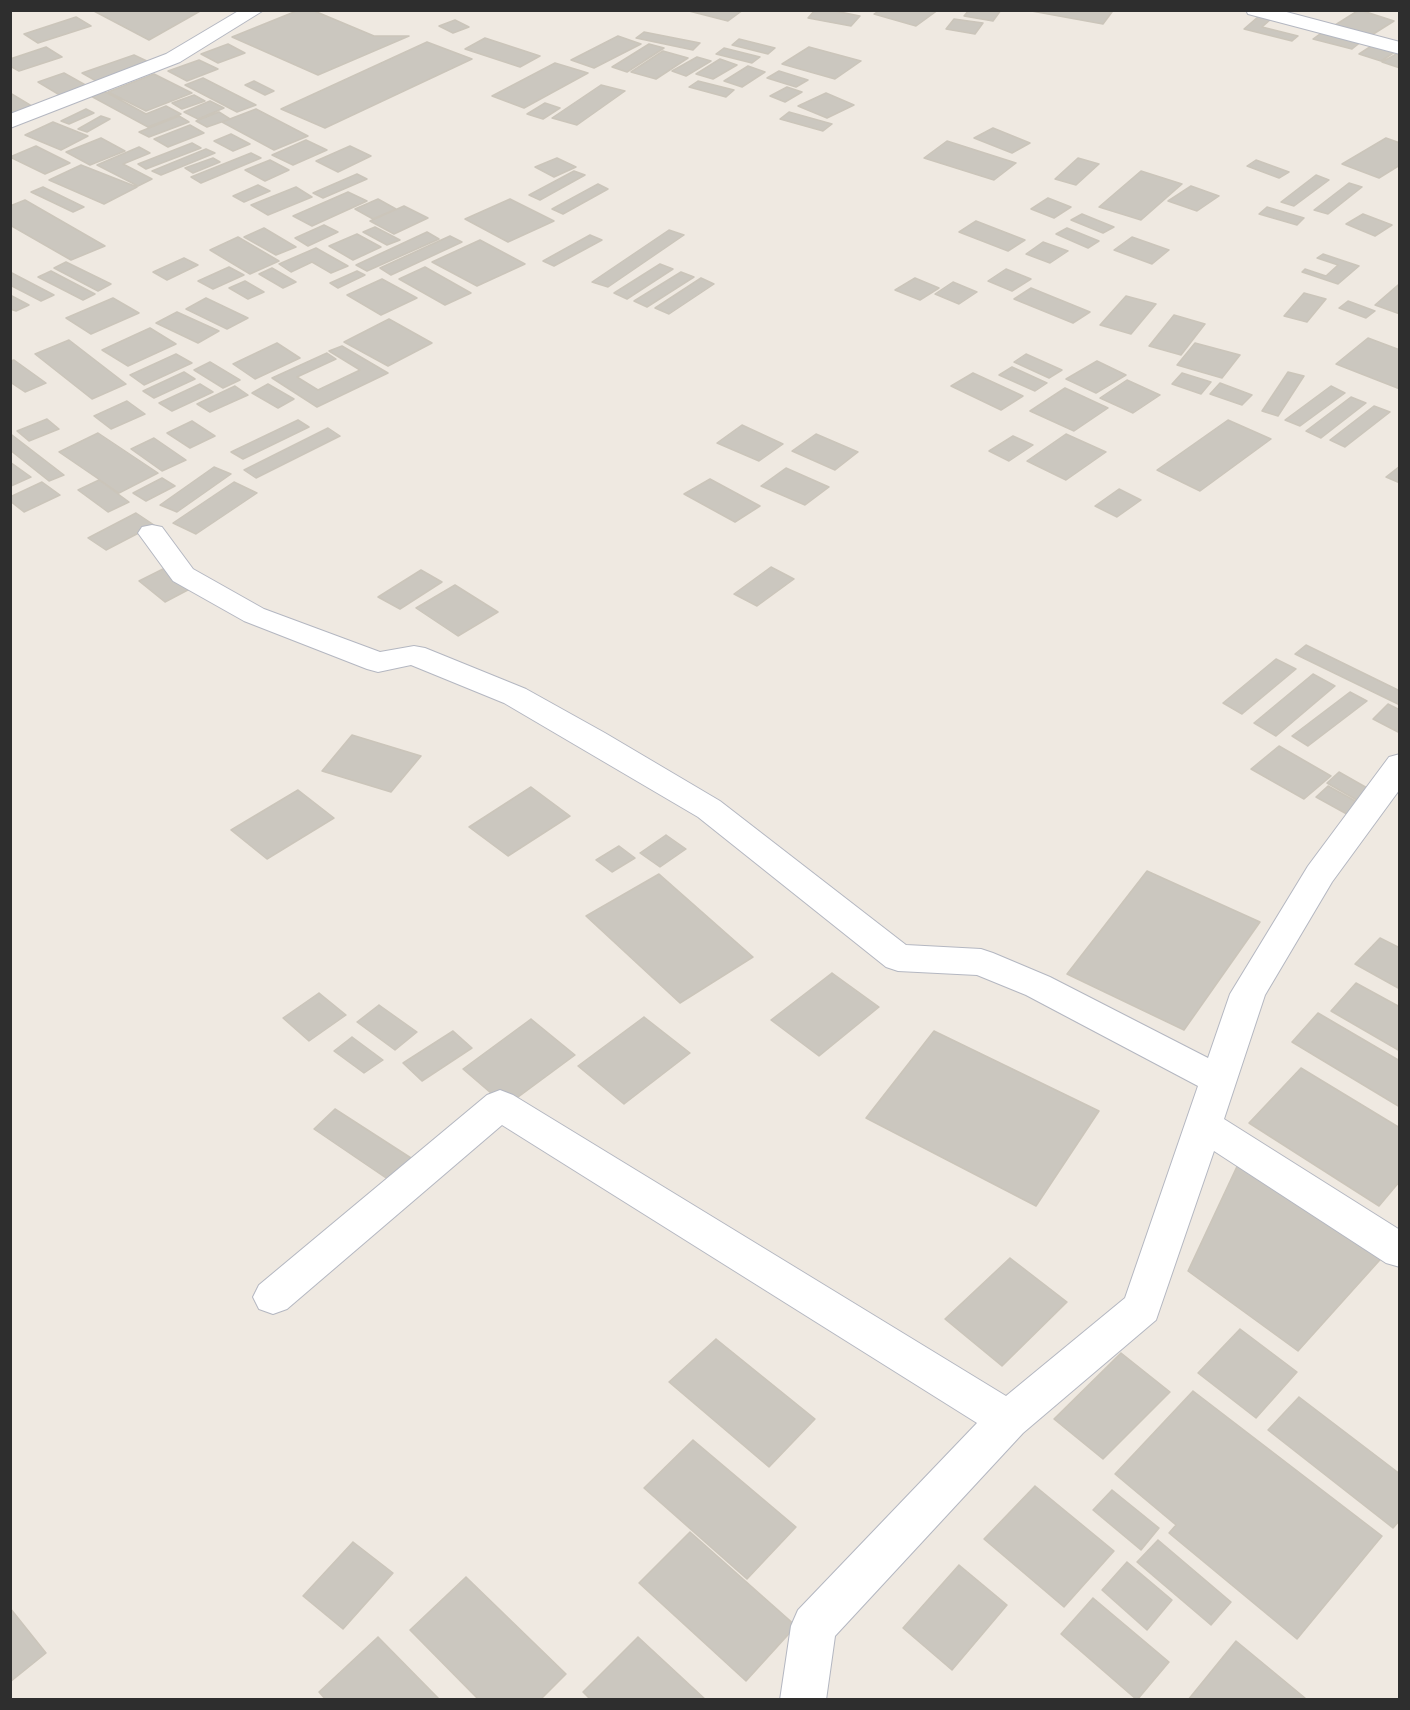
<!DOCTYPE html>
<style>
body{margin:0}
#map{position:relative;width:1410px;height:1710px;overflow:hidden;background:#efe9e1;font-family:"Golos Text",sans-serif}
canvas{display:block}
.frame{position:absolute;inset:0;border:12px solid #2e2e2e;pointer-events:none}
</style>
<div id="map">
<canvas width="1410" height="1710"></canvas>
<div class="frame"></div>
</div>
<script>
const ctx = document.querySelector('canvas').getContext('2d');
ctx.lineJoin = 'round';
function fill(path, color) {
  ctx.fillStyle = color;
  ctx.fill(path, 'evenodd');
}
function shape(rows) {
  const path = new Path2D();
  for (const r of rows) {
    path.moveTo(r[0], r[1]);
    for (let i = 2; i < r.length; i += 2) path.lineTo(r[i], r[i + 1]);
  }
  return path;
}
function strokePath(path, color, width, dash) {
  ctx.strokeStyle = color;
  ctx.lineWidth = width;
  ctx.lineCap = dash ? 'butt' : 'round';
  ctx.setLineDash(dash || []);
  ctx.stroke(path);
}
const building = shape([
 [92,10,202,10,149,40,92,10],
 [299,10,312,10,374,36,409,36,318,75,232,37,299,10],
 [685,10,743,10,728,21,685,10],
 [815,10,830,10,860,16,851,26,808,18,815,10],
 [880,10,938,10,916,26,874,14,880,10],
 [969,10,1001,10,993,21,964,16,969,10],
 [1026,10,1105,10,1112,12,1103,24,1026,10],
 [1359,10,1360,10,1394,21,1367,38,1332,27,1359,10],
 [1259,16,1271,19,1262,27,1298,36,1292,41,1244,29,1259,16],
 [76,17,91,26,38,43,24,34,76,17],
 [954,19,983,23,975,34,946,29,954,19],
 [455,20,469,27,453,33,439,26,455,20],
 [1324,31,1362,41,1352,49,1313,39,1324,31],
 [644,32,700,43,693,50,636,38,644,32],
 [618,36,641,44,594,68,571,60,618,36],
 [485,38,540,56,520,67,465,49,485,38],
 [739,39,775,48,768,54,732,45,739,39],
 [427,42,472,59,325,128,281,109,427,42],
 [1376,43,1398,50,1381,61,1359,54,1376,43],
 [228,44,245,53,218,63,201,54,228,44],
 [649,44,664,48,627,72,612,67,649,44],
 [46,47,62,57,19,71,10,66,10,59,46,47],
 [809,47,861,61,835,79,782,64,809,47],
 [724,48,760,57,752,63,716,54,724,48],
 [663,51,688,58,656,79,631,72,663,51],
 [1400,52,1400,68,1382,62,1400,52],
 [134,55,151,63,98,82,82,73,134,55],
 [697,57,711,61,686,76,672,71,697,57],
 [720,59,737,65,713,79,696,74,720,59],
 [199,60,218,69,187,81,168,71,199,60],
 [555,63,588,73,524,108,492,96,555,63],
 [748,66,765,72,742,87,724,81,748,66],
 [779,71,808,80,796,87,767,78,779,71],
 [64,73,89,87,63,97,38,82,64,73],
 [154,74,192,93,146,111,108,92,154,74],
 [203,78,256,105,237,112,185,85,203,78],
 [254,81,274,91,265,95,245,85,254,81],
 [698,81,734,90,726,97,689,87,698,81],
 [601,85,625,91,577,125,552,118,601,85],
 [787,87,802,92,785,102,770,96,787,87],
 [102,90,146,114,166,106,181,114,148,127,89,95,102,90],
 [10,93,35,108,10,117,10,93],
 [826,93,854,105,827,118,798,106,826,93],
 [194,95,205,101,182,109,172,103,194,95],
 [210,101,224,108,198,119,184,112,210,101],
 [545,103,560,108,543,119,527,114,545,103],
 [86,109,94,113,69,124,61,121,86,109],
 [256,109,308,136,274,150,222,122,256,109],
 [219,112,230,119,207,127,196,121,219,112],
 [789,112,832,124,823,131,780,119,789,112],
 [101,116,110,119,87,132,78,129,101,116],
 [179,116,189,122,149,137,139,132,179,116],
 [53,122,88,136,61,150,25,135,53,122],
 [190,125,204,133,168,147,154,139,190,125],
 [993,128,1030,143,1012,153,974,138,993,128],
 [231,134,250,144,233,151,214,141,231,134],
 [101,138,125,151,90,165,66,152,101,138],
 [1386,138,1400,143,1400,165,1379,178,1342,164,1386,138],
 [306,140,327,150,293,165,272,155,306,140],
 [947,141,1016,163,994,180,924,158,947,141],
 [192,143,201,148,146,169,138,164,192,143],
 [36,146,70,163,45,174,10,157,36,146],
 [350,146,371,156,338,172,316,161,350,146],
 [139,147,150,153,123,164,152,179,138,186,97,165,139,147],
 [206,149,215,153,161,175,152,171,206,149],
 [251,153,261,158,201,183,191,177,251,153],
 [213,158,220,162,193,173,185,168,213,158],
 [557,158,576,167,554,177,535,167,557,158],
 [1078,158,1099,164,1076,185,1055,179,1078,158],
 [270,160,289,170,265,181,245,170,270,160],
 [1256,160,1289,172,1279,178,1247,166,1256,160],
 [81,165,137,187,104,204,49,180,81,165],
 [574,171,585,175,540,200,529,195,574,171],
 [1141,171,1182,184,1141,220,1099,207,1141,171],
 [357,174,367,179,323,198,313,193,357,174],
 [1316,175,1329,180,1294,206,1281,202,1316,175],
 [1349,183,1362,187,1328,214,1314,210,1349,183],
 [598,184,608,189,563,214,552,209,598,184],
 [258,185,270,191,244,202,233,196,258,185],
 [1191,186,1219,196,1197,211,1168,201,1191,186],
 [43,187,84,207,73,212,31,192,43,187],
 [296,187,312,197,268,215,251,205,296,187],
 [348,192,367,201,312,226,293,216,348,192],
 [1048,198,1071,207,1054,218,1031,209,1048,198],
 [378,199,396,209,373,219,355,209,378,199],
 [510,199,554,221,508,242,465,219,510,199],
 [25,200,105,246,71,260,10,225,10,206,25,200],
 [404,206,428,218,394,234,370,221,404,206],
 [1267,207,1304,218,1297,225,1259,214,1267,207],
 [1082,214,1114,227,1103,233,1071,220,1082,214],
 [1363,214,1392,225,1375,236,1346,224,1363,214],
 [976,221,1025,240,1008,251,959,232,976,221],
 [324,225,338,232,308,246,295,238,324,225],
 [375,227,400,240,387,245,363,232,375,227],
 [264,228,296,247,276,255,244,237,264,228],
 [1067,228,1099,241,1088,248,1056,234,1067,228],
 [669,230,684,235,608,287,592,282,669,230],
 [427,232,439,239,367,271,356,265,427,232],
 [357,234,381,247,353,260,329,246,357,234],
 [590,235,602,240,554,266,543,261,590,235],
 [450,236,462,242,391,275,380,268,450,236],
 [238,237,279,261,250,274,210,250,238,237],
 [1132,237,1169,250,1152,264,1114,250,1132,237],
 [480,240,525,264,477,286,432,262,480,240],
 [1043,242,1068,251,1050,263,1026,254,1043,242],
 [316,248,348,266,331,273,312,262,291,272,279,264,316,248],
 [1323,254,1359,266,1338,284,1302,272,1305,269,1326,276,1338,265,1317,258,1323,254],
 [184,258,198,265,167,280,153,272,184,258],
 [66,262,111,284,98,291,54,268,66,262],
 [660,264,673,269,627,299,614,293,660,264],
 [229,267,244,275,213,289,198,281,229,267],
 [425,267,471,293,445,305,399,279,425,267],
 [272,268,296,282,283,288,259,274,272,268],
 [1006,269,1031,279,1012,291,988,281,1006,269],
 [51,271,95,294,83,300,38,277,51,271],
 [357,271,365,275,338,288,330,283,357,271],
 [10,272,54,295,41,301,10,285,10,272],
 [681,272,694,277,647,307,634,301,681,272],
 [701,278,714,284,669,314,655,308,701,278],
 [915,278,939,288,920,300,895,290,915,278],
 [382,279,417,298,381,315,347,295,382,279],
 [245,281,264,292,248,299,229,288,245,281],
 [953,282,977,292,959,304,935,294,953,282],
 [1398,285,1400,314,1375,305,1398,285],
 [1031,288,1090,312,1073,323,1014,299,1031,288],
 [1304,293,1326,299,1307,322,1284,316,1304,293],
 [10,295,29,305,16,311,10,309,10,295],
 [1126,296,1156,304,1131,334,1100,325,1126,296],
 [113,298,139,313,91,334,66,318,113,298],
 [206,298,248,318,227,329,186,309,206,298],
 [1348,301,1375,311,1366,318,1339,308,1348,301],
 [177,312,219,331,198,343,156,323,177,312],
 [1174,315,1205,324,1181,355,1149,346,1174,315],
 [389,319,432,343,388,366,344,342,389,319],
 [150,328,176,344,128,366,102,350,150,328],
 [1368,338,1400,350,1400,389,1336,364,1368,338],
 [69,340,126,384,92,399,35,354,69,340],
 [277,343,300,358,255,379,233,364,277,343],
 [1195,343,1240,355,1222,378,1177,365,1195,343],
 [342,346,388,373,317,407,272,378,327,353,336,359,297,377,318,390,360,370,329,351,342,346],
 [176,354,192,363,144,385,130,375,176,354],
 [1026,354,1062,370,1049,378,1014,362,1026,354],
 [14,360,46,383,25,392,10,382,10,361,14,360],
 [1097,361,1126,375,1096,393,1066,379,1097,361],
 [210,362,240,380,223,388,194,370,210,362],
 [1012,367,1047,383,1035,391,999,375,1012,367],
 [184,372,195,379,154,398,143,391,184,372],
 [1288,372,1304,376,1278,416,1262,411,1288,372],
 [973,373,1023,396,1001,410,951,386,973,373],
 [1182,373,1211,382,1201,394,1172,384,1182,373],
 [1127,380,1160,395,1133,413,1100,398,1127,380],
 [1220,383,1252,395,1242,405,1210,394,1220,383],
 [200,384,213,392,172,411,159,403,200,384],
 [268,384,294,399,278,408,252,393,268,384],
 [235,386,248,395,210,412,197,404,235,386],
 [1331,386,1345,393,1300,426,1285,420,1331,386],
 [1065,388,1108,408,1074,431,1030,411,1065,388],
 [1351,397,1366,403,1321,438,1306,431,1351,397],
 [127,401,145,414,111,429,94,416,127,401],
 [1374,406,1390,412,1345,447,1330,440,1374,406],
 [47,419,59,429,29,441,17,431,47,419],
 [298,420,309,427,243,459,231,452,298,420],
 [1228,420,1271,439,1200,491,1157,470,1228,420],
 [192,421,215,436,190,448,167,433,192,421],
 [742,425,783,444,759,461,717,443,742,425],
 [328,428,340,436,256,478,244,470,328,428],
 [98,433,158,473,119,493,59,452,98,433],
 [816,434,858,452,835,470,792,451,816,434],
 [1066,434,1106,452,1066,480,1027,461,1066,434],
 [10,435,12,435,64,475,49,481,10,450,10,435],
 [1013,436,1033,445,1009,461,989,451,1013,436],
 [154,438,186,460,162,471,131,449,154,438],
 [10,462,31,477,11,486,10,462],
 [1400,466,1400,483,1386,477,1400,466],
 [214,467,231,474,177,512,160,505,214,467],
 [786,468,829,487,805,505,761,486,786,468],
 [162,478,175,486,146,501,133,493,162,478],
 [710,479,760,506,735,522,684,494,710,479],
 [99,480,129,502,108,512,78,490,99,480],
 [42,482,60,495,24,512,10,501,10,497,42,482],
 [234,482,257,493,196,534,173,523,234,482],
 [1119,489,1141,500,1117,517,1095,506,1119,489],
 [136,513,154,525,106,550,88,538,136,513],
 [177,562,203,582,165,602,139,581,177,562],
 [771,567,794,579,757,606,734,594,771,567],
 [421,570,442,582,400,609,378,597,421,570],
 [455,585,498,612,458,636,416,608,455,585],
 [1306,645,1400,691,1400,705,1295,654,1306,645],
 [1276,659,1296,669,1242,714,1223,703,1276,659],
 [1313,674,1335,686,1276,736,1254,723,1313,674],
 [1350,692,1367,701,1308,746,1292,736,1350,692],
 [1388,704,1400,710,1400,733,1373,719,1388,704],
 [352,735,421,756,391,792,322,771,352,735],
 [1279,746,1331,776,1304,799,1251,769,1279,746],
 [1339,772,1376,793,1364,804,1327,783,1339,772],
 [1328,786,1366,807,1354,818,1316,797,1328,786],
 [531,787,570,816,508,856,469,827,531,787],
 [298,790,334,818,267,859,231,830,298,790],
 [666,835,686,849,660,867,640,853,666,835],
 [619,846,635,858,612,872,596,860,619,846],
 [1147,871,1260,922,1184,1030,1067,974,1147,871],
 [659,874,753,957,680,1003,586,916,659,874],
 [1380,938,1400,948,1400,989,1355,964,1380,938],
 [832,973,879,1007,819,1056,771,1020,832,973],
 [1356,983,1400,1007,1400,1051,1331,1011,1356,983],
 [319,993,346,1015,309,1041,283,1018,319,993],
 [379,1005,417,1032,395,1050,357,1022,379,1005],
 [1318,1013,1400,1061,1400,1107,1292,1042,1318,1013],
 [644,1017,690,1053,624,1104,578,1066,644,1017],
 [531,1019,575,1055,506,1106,463,1069,531,1019],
 [453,1031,472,1048,422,1081,403,1063,453,1031],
 [934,1031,1099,1111,1036,1206,866,1118,934,1031],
 [352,1037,383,1060,364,1073,334,1051,352,1037],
 [1301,1068,1400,1128,1400,1181,1379,1206,1249,1123,1301,1068],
 [335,1109,411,1158,389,1180,314,1129,335,1109],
 [1240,1160,1387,1252,1298,1351,1188,1271,1240,1160],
 [1010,1258,1067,1302,1002,1366,945,1319,1010,1258],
 [1240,1329,1297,1372,1256,1418,1198,1373,1240,1329],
 [716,1339,815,1419,769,1467,669,1382,716,1339],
 [1121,1353,1170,1392,1103,1459,1054,1419,1121,1353],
 [1193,1391,1382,1536,1297,1639,1169,1533,1176,1525,1115,1474,1193,1391],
 [1299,1397,1400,1474,1400,1520,1393,1528,1268,1430,1299,1397],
 [693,1440,796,1527,747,1579,644,1488,693,1440],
 [1035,1486,1114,1551,1064,1607,984,1539,1035,1486],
 [1112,1490,1159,1528,1141,1550,1093,1510,1112,1490],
 [690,1532,796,1626,746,1681,639,1583,690,1532],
 [1158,1540,1231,1602,1211,1625,1137,1562,1158,1540],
 [353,1542,393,1573,343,1629,303,1596,353,1542],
 [1127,1562,1172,1600,1147,1630,1102,1590,1127,1562],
 [959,1565,1007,1605,952,1670,903,1628,959,1565],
 [466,1577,566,1674,540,1700,479,1700,410,1630,466,1577],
 [1093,1598,1169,1662,1137,1700,1061,1634,1093,1598],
 [10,1608,46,1653,10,1682,10,1608],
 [378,1637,440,1700,326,1700,319,1692,378,1637],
 [638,1637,706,1700,591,1700,583,1692,638,1637],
 [1236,1641,1305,1698,1304,1700,1188,1700,1236,1641]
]);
fill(building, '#cbc7bf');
strokePath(building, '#cbc5ba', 1.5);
const minor = shape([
 [240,10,264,10,180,62,10,128,10,114,166,54,240,10],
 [1246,10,1279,10,1400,42,1400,54,1248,14,1246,10],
 [152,525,162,527,193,569,264,609,380,652,414,646,425,648,526,689,605,733,720,801,906,945,981,949,993,953,1050,977,1208,1058,1230,994,1308,866,1389,757,1400,754,1400,789,1332,882,1265,995,1224,1119,1400,1230,1400,1267,1386,1263,1214,1151,1156,1320,1023,1433,835,1636,826,1700,780,1700,791,1626,798,1610,977,1423,502,1125,287,1309,273,1314,259,1309,253,1297,259,1285,487,1095,500,1090,513,1095,1006,1396,1125,1298,1198,1086,1026,995,977,975,898,971,886,967,698,817,504,703,411,665,378,672,367,669,244,621,173,581,138,533,142,527,152,525]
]);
strokePath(minor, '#b4b7c1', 2);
fill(minor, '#fff');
</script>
